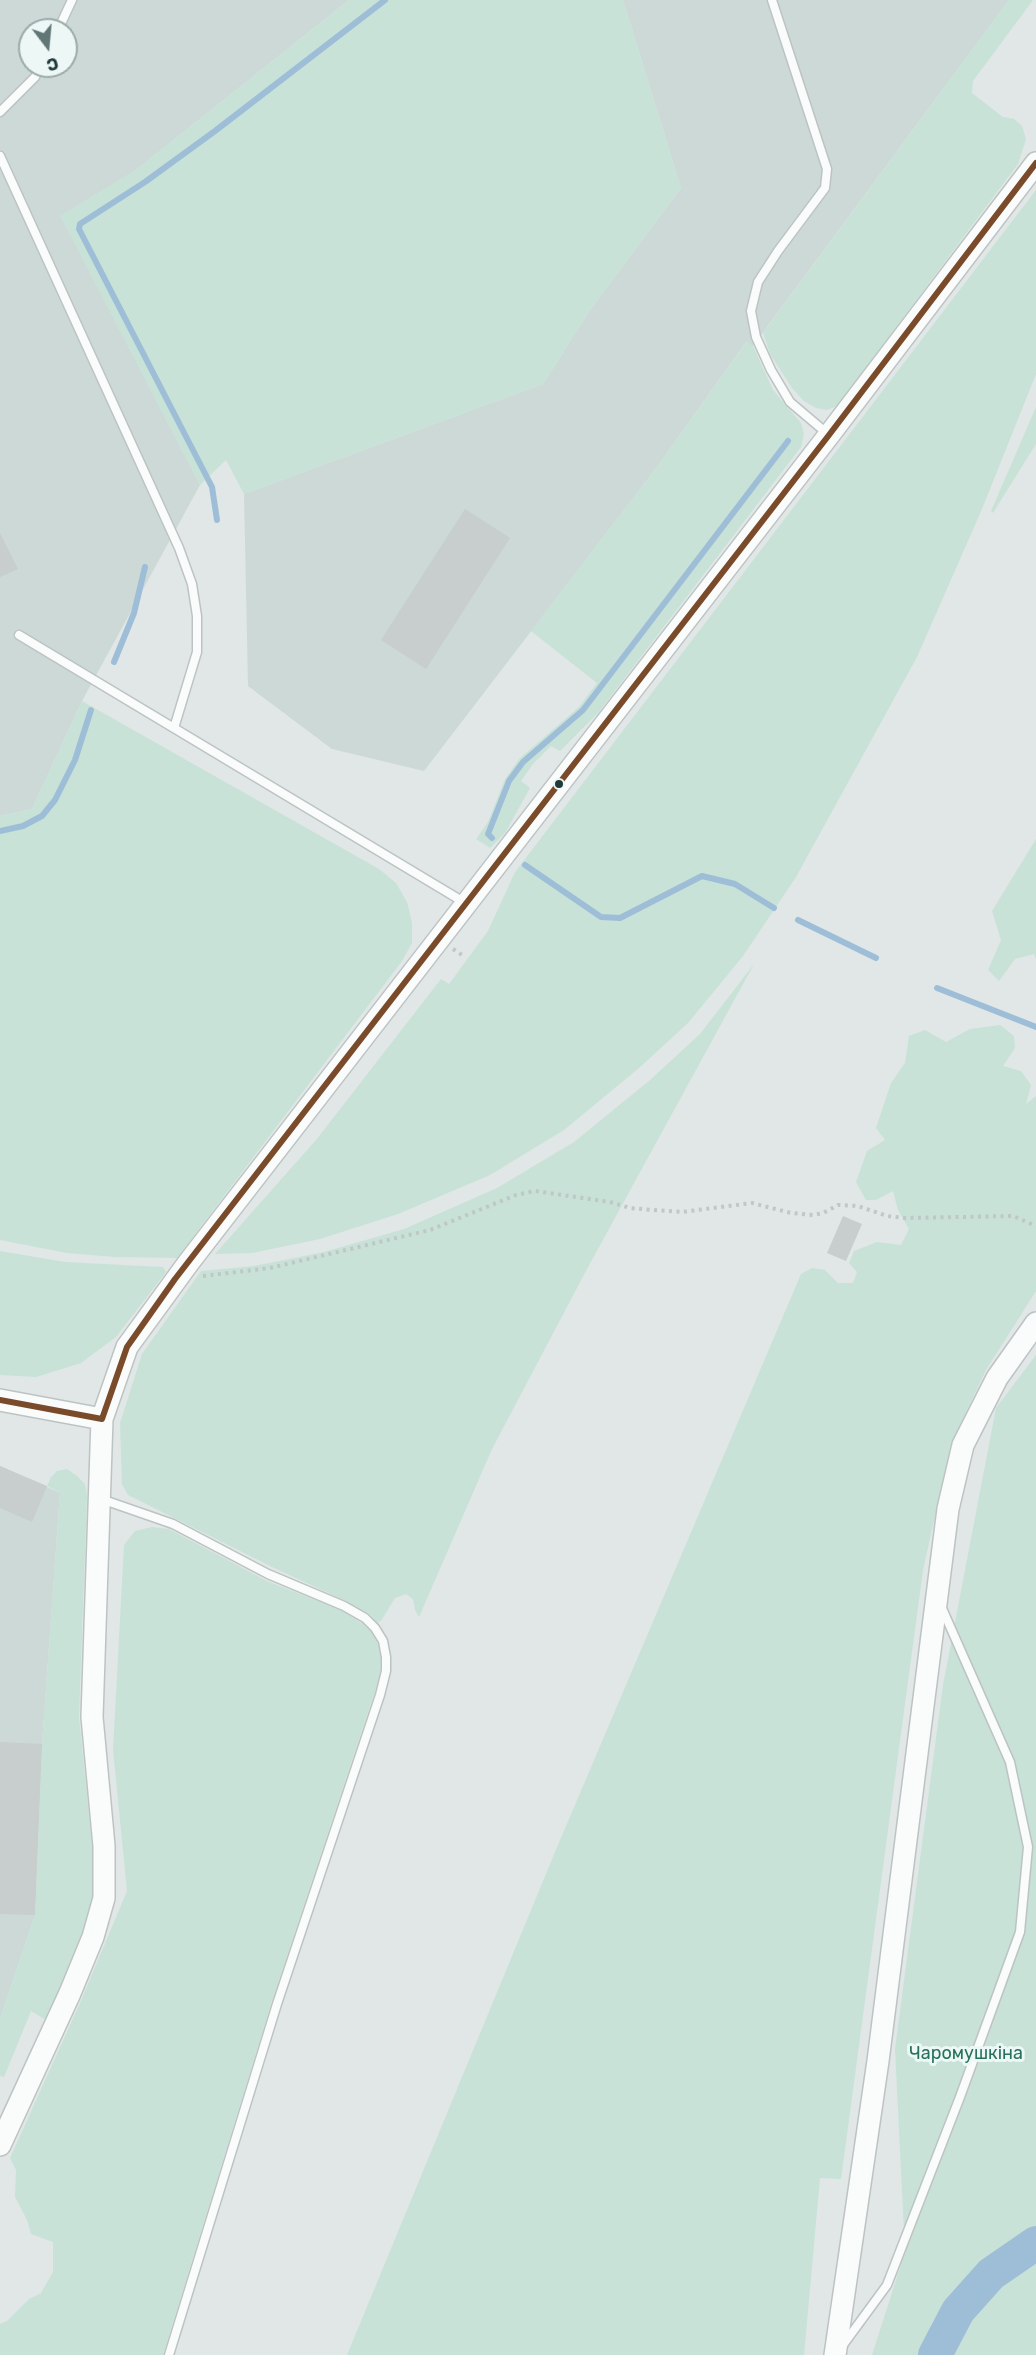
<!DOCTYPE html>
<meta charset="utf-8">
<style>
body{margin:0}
#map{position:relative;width:1036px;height:2355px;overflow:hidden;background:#e0e7e6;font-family:Rubik,sans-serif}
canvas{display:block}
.north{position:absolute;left:18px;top:18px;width:60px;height:60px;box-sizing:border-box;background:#edf7f5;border:2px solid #9aabaa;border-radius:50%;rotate:164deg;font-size:16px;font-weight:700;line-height:24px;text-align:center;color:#1e393a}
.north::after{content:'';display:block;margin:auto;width:21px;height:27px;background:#627676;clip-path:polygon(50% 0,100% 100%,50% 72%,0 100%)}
</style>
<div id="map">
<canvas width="1036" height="2355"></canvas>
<div class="north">С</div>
</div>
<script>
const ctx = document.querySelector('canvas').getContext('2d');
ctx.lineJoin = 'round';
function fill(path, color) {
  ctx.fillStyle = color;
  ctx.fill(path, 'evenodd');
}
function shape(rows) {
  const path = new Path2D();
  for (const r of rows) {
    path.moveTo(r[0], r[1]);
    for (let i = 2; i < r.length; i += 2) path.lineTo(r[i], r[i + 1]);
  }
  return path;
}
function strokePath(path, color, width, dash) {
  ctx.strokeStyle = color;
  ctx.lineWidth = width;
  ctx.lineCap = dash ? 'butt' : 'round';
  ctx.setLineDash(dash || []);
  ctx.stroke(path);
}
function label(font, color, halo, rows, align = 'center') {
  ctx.font = font + ' Rubik,sans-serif';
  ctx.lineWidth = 6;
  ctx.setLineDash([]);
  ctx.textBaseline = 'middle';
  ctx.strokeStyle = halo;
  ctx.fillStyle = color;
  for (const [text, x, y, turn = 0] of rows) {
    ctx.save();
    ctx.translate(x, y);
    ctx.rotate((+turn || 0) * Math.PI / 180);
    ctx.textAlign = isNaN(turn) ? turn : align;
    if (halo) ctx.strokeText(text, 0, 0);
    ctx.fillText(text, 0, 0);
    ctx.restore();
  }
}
fill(shape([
 [0,0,349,0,136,170,61,216,200,485,82,701,32,809,0,816],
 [30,30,66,30,66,66,30,66],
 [623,0,1009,0,753,346,746,342,660,463,424,771,332,749,248,686,244,494,543,384,588,313,681,188],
 [0,1466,60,1493,42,1744,35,1915,0,2019]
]), '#cdd9d7');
fill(shape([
 [349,0,623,0,681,188,588,313,543,384,244,494,226,460,200,485,60,216,136,170],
 [1009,0,1033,0,973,81,972,93,1003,117,1014,119,1022,126,1026,139,1018,164,837,406,827,410,816,408,804,401,792,388,770,354,763,333],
 [1036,190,1036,374,982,509,917,657,796,877,743,956,688,1023,639,1068,564,1130,490,1175,398,1214,320,1239,252,1253,215,1254,316,1140,441,979,449,984,488,931,515,872],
 [747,341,753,346,773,390,801,423,804,434,801,447,598,713,560,751,551,746,533,764,521,781,530,788,505,833,490,848,476,839,488,822,505,779,520,758,579,707,597,683,531,631,660,463],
 [1036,407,1036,444,993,513,991,511],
 [82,701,379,869,396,883,407,902,412,923,412,943,402,961,177,1258,115,1257,67,1253,0,1240,0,816,32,809],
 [1036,839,1036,959,1034,954,1015,959,999,981,988,970,1001,940,992,911],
 [754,964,587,1269,492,1449,419,1617,415,1610,413,1599,406,1594,395,1598,381,1621,377,1623,371,1615,346,1601,272,1567,128,1495,122,1484,120,1423,142,1354,201,1271,254,1266,324,1252,404,1229,497,1188,574,1142,650,1080,700,1034],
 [1000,1025,1014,1036,1015,1048,1003,1066,1021,1071,1031,1085,1026,1104,1036,1096,1036,1291,986,1370,951,1444,923,1570,841,2179,820,2178,804,2355,347,2355,560,1840,801,1274,812,1268,825,1270,838,1283,853,1283,857,1272,849,1263,854,1251,877,1242,901,1245,909,1229,898,1210,893,1191,876,1200,866,1200,856,1182,867,1151,885,1140,876,1128,891,1083,905,1063,909,1036,925,1030,946,1042,970,1029],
 [0,1251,65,1262,163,1267,166,1272,116,1337,81,1363,36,1377,0,1375],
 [1036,1355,1036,2355,872,2355,905,2252,895,2049,943,1685,996,1408],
 [67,1469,77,1476,85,1484,87,1496,79,1717,92,1845,92,1899,83,1933,46,2020,31,2011,4,2077,0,2076,0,2019,35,1915,42,1744,60,1493,47,1486,51,1477,57,1471],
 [152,1527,169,1529,267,1581,341,1610,363,1624,371,1632,378,1644,382,1658,382,1670,271,2004,163,2355,0,2355,0,2324,7,2321,29,2299,41,2293,53,2272,53,2242,31,2234,27,2220,15,2197,16,2170,10,2158,80,2003,127,1891,113,1750,124,1545,135,1531]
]), '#c8e2d7');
strokePath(shape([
 [217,520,212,487,79,229,80,224,145,182,215,131,385,0],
 [114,662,134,613,145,567],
 [0,831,23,826,42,816,55,800,75,760,91,710],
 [492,838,488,834,509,781,523,762,583,710,788,441],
 [525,865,601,917,620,918,702,876,735,884,774,908],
 [798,920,876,958],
 [937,988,1036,1027]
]), '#9ebed8', 6);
strokePath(shape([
 [935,2355,958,2311,991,2274,1036,2243]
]), '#9ebed8', 34);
fill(shape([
 [465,509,510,538,426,669,381,640],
 [0,533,18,569,0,577],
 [843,1216,862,1224,846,1261,827,1253],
 [0,1466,47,1486,32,1522,0,1508],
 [0,1742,42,1744,35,1915,0,1914]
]), '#c7cecd');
const service = shape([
 [772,0,827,169,825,188,778,251,758,282,751,311,756,337,771,370,790,402,829,435],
 [58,30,72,0],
 [0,112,35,77,40,66],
 [0,156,179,548,192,584,197,616,197,652,174,728],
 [19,635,467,904],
 [101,1499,173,1524,268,1574,344,1606,365,1618,375,1628,383,1641,386,1657,386,1671,380,1695,277,2004,169,2355],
 [843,2345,887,2285,960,2097,1020,1932,1028,1847,1010,1762,941,1606]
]);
const tertiary = shape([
 [0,1400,102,1419],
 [0,2145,70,1993,93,1937,104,1898,104,1846,92,1717,102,1419,127,1347,189,1262,829,435,1036,163],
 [835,2355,878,2061,948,1509,963,1445,997,1378,1036,1323]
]);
strokePath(service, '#bdc3c3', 11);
strokePath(tertiary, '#bdc3c3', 24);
strokePath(shape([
 [453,949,462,955],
 [203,1276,270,1268,430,1230,516,1195,535,1191,610,1202,630,1208,653,1210,682,1212,752,1203,791,1213,813,1215,823,1213,838,1205,858,1206,887,1216,906,1218,1013,1216,1036,1226]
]), '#bfc7c7', 4, [3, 4.5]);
strokePath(service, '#fafbfb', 8);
strokePath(tertiary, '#fafbfb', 21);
strokePath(shape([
 [0,1400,102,1419,127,1347,175,1279,829,435,1036,163]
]), '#7a4b2a', 6);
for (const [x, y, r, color] of [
 [559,784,5,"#1e393a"]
]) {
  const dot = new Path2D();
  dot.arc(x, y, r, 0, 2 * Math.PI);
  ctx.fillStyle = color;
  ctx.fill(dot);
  strokePath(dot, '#edf7f5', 2);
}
label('18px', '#27725b', '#edf7f5', [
 ["Чаромушкіна",966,2054]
]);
</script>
